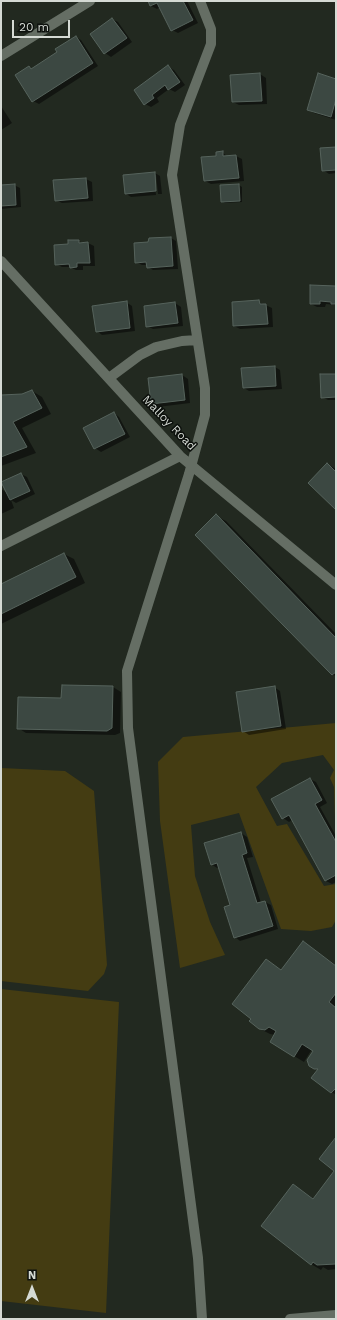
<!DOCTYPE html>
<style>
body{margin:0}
#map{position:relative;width:337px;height:1320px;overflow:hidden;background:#222920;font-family:"Work Sans",sans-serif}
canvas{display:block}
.frame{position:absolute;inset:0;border:2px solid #d5dad4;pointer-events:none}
.north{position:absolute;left:12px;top:1268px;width:40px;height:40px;-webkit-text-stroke:3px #0d110d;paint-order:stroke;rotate:0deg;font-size:11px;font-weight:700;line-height:16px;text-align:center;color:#d5dad4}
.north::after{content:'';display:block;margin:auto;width:14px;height:18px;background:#d5dad4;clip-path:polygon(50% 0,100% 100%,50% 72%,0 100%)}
.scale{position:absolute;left:12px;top:20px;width:58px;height:18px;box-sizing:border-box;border:2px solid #d5dad4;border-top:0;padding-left:5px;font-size:12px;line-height:14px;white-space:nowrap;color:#d5dad4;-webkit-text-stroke:3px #0d110d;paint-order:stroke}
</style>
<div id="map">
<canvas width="337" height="1320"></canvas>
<div class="frame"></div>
<div class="north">N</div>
<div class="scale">20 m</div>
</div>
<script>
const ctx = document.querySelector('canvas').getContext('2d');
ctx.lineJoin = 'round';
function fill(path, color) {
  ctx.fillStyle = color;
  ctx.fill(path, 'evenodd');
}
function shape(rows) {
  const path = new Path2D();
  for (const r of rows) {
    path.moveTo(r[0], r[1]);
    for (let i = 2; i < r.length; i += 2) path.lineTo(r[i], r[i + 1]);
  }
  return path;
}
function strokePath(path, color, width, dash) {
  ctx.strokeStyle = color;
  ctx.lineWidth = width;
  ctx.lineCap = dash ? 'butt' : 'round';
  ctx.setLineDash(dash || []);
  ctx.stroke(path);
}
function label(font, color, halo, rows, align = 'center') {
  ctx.font = font + ' "Work Sans",sans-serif';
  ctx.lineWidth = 3;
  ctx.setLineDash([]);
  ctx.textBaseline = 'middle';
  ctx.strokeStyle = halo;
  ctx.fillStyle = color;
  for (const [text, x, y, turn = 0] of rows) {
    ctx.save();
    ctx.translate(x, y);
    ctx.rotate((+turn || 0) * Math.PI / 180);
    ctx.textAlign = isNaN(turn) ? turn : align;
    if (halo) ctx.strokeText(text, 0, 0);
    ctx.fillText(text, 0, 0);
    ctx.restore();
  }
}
fill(shape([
 [336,723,336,820,335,819,334,787,330,778,334,770,323,755,282,763,256,787,277,826,287,824,324,886,336,884,336,920,332,927,311,931,281,929,239,813,191,825,195,876,210,922,225,955,180,968,160,821,158,762,183,737],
 [1,768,65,771,94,791,107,965,104,974,88,991,1,981],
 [1,989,119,1002,106,1313,1,1301]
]), '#443c12');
fill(shape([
 [149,1,187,1,198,23,178,33,172,30,160,7,157,9,151,6],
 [112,19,118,22,132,42,111,57,105,53,91,34],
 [76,37,81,40,98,66,39,104,33,101,29,67,33,69,59,52],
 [168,67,174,70,185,85,175,92,169,89,157,98,159,102,151,107,145,104],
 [260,74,266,78,267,104,239,105,233,102],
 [336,80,336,120,314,113,308,110],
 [1,106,12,123,1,130],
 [336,148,336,173,329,174,323,170],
 [222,152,228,157,236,156,242,159,244,181,211,184,205,181,218,156],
 [155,173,160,176,162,194,158,194,156,175,154,175,156,195,131,197,125,193],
 [86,179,92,182,93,201,62,203,56,200],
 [14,185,20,188,21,207,1,209,1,186],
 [239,185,242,187,242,202,225,203,222,201],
 [171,238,176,241,178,269,153,270,148,267,148,265,142,265,136,262,148,243],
 [79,241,83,243,88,243,94,246,95,266,83,266,83,270,76,270,70,267,62,267,56,264,69,245],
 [336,287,336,305,326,304,325,307,317,307,311,304],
 [126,302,132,306,135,331,102,335,97,331],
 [259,302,272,308,273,327,240,329,234,326],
 [175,303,181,307,183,326,153,329,147,326,145,307],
 [275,367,280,370,282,389,249,391,244,388],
 [182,375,188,379,190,403,158,407,152,403],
 [336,375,336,400,328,400,322,397],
 [32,391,42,397,51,414,22,428,36,453,1,466,1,396,23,395],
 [114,413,119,417,130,437,101,452,95,448],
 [327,464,336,469,336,509],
 [21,474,27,477,35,494,16,503,11,500,14,508,1,514,1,489,8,493],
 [216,516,226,521,336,634,336,676,333,675,196,535],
 [64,554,74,559,85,583,1,624,1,585],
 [113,687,121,692,120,733,115,735,26,733,18,728,62,699],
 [274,687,280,691,286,729,249,735,243,731],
 [310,779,316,782,327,803,320,807,336,836,336,882,332,884,326,881,292,820,289,822,283,818],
 [241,833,247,837,253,857,247,858,261,903,265,902,271,905,278,929,240,941,235,937,231,906,219,867,217,868,211,864],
 [303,942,336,965,336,1095,313,1078,318,1070,315,1068,314,1051,312,1049,304,1062,271,1042,275,1035,270,1034,260,1029,252,1019,267,960,282,970],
 [336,1139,336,1269,328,1270,323,1267,321,1270,311,1264,294,1185,314,1199,336,1171]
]), '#0007');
const building = shape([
 [148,1,183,1,193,20,171,31,157,3,150,6,148,1],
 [112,18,127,38,104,54,90,34,112,18],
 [76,36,93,63,32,102,15,75,29,66,31,69,57,52,55,49,76,36],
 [168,65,180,82,168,90,165,85,152,95,154,98,144,105,134,90,168,65],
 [260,73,262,101,232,102,230,75,260,73],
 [318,73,336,79,336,99,331,117,307,110,318,73],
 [336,147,336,170,322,171,320,148,336,147],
 [223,151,223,156,236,155,239,178,204,181,201,157,216,156,216,152,223,151],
 [155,172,156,191,125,194,123,175,155,172],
 [86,178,88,198,55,201,53,180,86,178],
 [15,184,16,205,1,206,1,185,15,184],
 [239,184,240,201,221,202,220,185,239,184],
 [171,237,173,266,147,268,146,262,135,263,134,243,148,242,149,238,171,237],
 [68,240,79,240,79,243,88,242,90,263,77,263,77,267,70,268,69,264,55,265,54,245,68,244,68,240],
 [310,285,336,286,336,304,331,304,331,302,320,301,320,304,310,304,310,285],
 [259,300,260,304,266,304,268,324,233,326,232,302,259,300],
 [127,301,130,328,96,332,92,306,127,301],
 [175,302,178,323,146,327,144,306,175,302],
 [275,366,276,386,243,388,241,368,275,366],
 [182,374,185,400,151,404,148,378,182,374],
 [320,374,336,374,336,397,321,398,320,374],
 [32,390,42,408,13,422,27,447,1,457,1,395,22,394,32,390],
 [114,412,125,434,94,449,83,428,114,412],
 [327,463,336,472,336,510,308,483,327,463],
 [21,473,30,491,10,500,1,482,21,473],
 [216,514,336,638,336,672,332,675,195,535,216,514],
 [64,553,76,577,1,614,1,584,64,553],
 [62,685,113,686,112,728,107,731,17,729,18,697,61,698,62,685],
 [275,686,281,726,242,732,236,692,275,686],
 [310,778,322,800,315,804,336,842,336,875,325,881,289,815,282,819,271,799,310,778],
 [241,832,247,853,242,855,257,903,265,901,273,926,234,938,224,907,230,905,217,863,211,865,204,843,241,832],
 [303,941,336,966,336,993,329,1002,336,1008,336,1088,331,1093,311,1078,318,1069,314,1069,309,1066,307,1060,313,1051,302,1044,294,1057,270,1042,276,1031,269,1027,265,1030,259,1029,249,1021,251,1019,232,1004,266,959,281,970,303,941],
 [336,1137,336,1264,317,1265,313,1262,311,1265,261,1226,293,1184,313,1199,334,1171,319,1159,336,1137]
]);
fill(building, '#3c4842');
strokePath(building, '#56635c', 1);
strokePath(shape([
 [200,1,211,29,211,44,180,125,172,175,205,388,205,415,189,474,127,671,128,728,198,1258,202,1319],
 [1,56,90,1],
 [1,261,180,456,336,585],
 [109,378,140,355,156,347,182,341,197,340],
 [1,546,180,456],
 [290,1319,336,1315]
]), '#656e64', 10);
label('12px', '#d5dad4', '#0d110d', [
 ["Malloy Road",169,423,46]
]);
</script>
